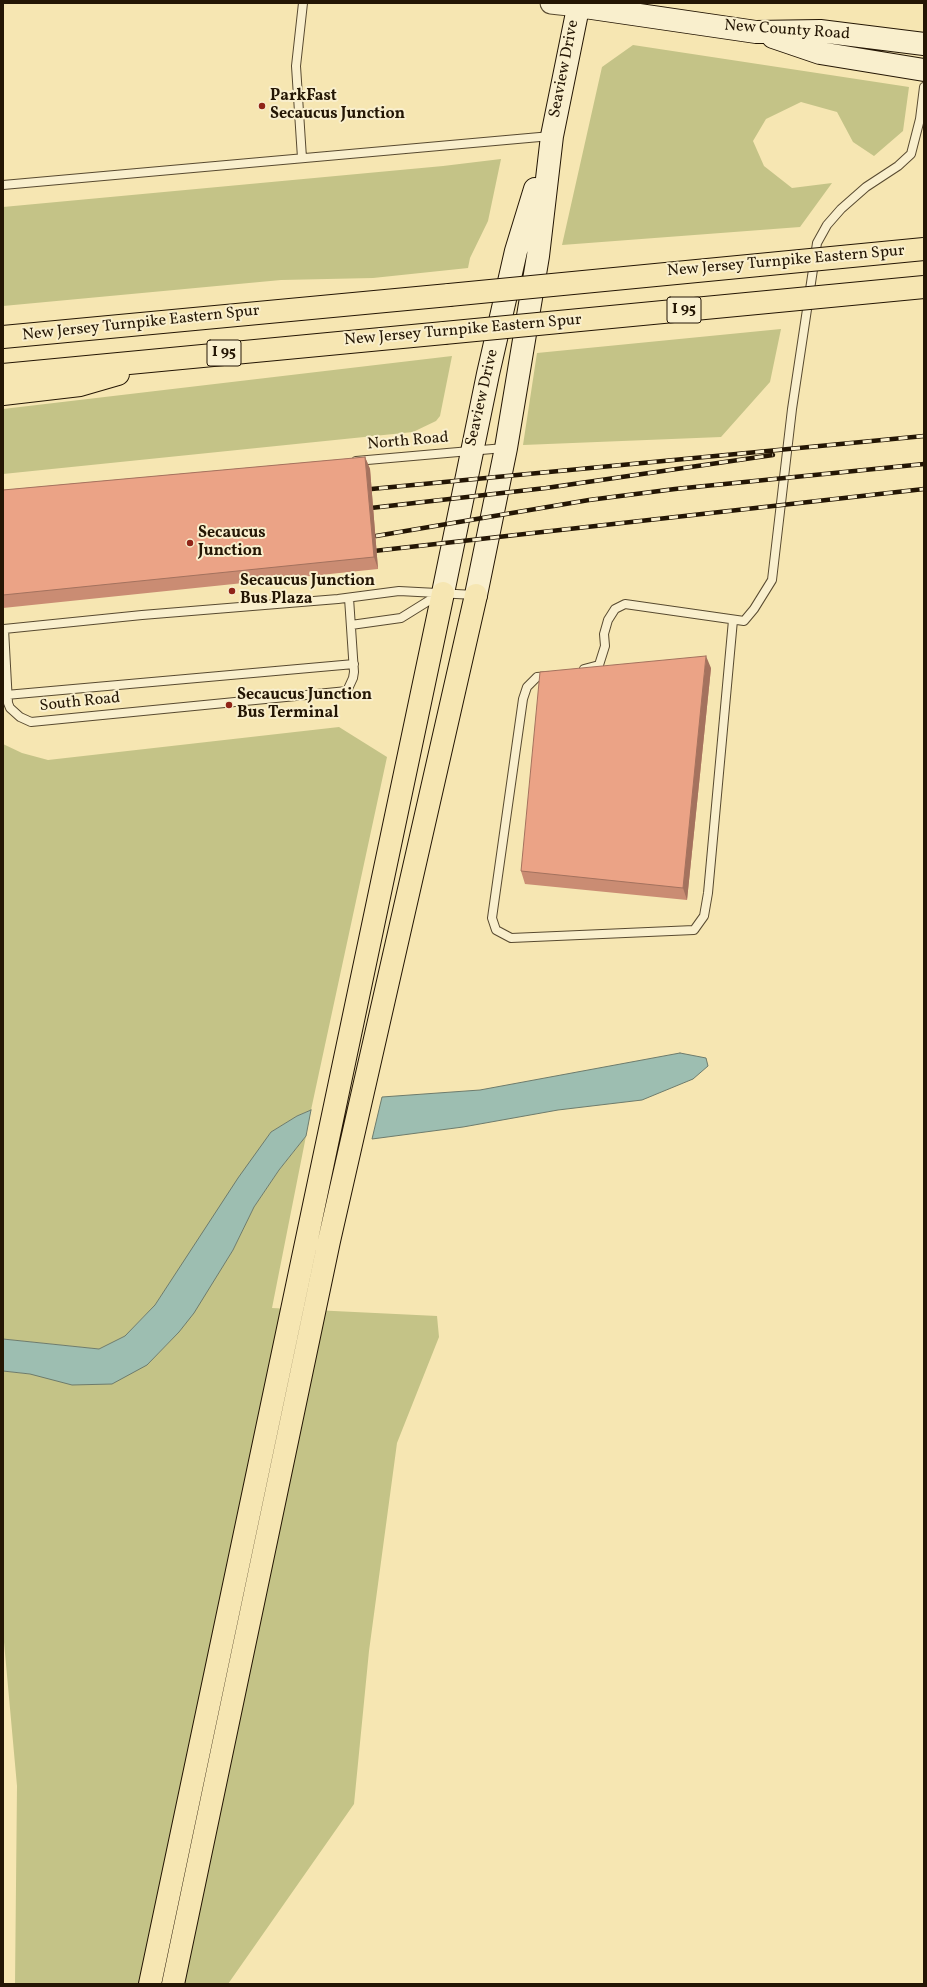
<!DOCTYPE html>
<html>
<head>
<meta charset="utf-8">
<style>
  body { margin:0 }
  #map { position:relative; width:927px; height:1987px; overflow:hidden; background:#f6e6b2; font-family:Vollkorn,serif }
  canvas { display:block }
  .frame { position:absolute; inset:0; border:4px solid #241604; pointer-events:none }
</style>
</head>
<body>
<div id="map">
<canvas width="927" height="1987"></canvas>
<div class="frame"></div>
</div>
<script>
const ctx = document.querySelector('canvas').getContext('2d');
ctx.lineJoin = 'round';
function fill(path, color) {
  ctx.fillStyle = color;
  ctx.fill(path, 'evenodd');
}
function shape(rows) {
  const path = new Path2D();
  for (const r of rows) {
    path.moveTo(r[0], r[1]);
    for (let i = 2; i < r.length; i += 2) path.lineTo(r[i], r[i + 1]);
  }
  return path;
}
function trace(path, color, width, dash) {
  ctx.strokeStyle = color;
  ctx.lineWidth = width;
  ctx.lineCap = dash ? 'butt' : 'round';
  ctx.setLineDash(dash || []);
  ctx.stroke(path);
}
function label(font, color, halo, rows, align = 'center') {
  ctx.font = font + ' Vollkorn,serif';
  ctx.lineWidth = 4;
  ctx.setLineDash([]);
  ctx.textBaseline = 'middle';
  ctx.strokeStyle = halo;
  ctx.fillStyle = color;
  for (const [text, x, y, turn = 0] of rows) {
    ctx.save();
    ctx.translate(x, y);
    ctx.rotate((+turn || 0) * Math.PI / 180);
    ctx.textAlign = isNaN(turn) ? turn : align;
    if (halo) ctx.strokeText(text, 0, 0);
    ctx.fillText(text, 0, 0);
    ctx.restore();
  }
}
fill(shape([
  [633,45,909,87,903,131,874,156,853,142,837,112,801,102,766,119,753,141,764,166,792,188,832,183,800,227,562,245,602,67],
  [501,159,488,221,470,258,468,268,373,278,281,280,3,306,3,207,443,166],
  [781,329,770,382,721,437,523,445,537,353],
  [452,356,440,416,436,421,413,432,3,474,3,409],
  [339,727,387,757,311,1110,297,1116,271,1132,155,1305,125,1336,99,1349,3,1339,3,744,22,753,48,760],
  [306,1136,272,1308,437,1316,439,1337,397,1443,369,1651,354,1804,228,1984,15,1984,17,1786,3,1631,3,1371,30,1374,147,1365,179,1332,193,1313,233,1250,254,1207,279,1170]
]), '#c4c387');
const water = shape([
  [680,1053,706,1058,708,1066,693,1079,642,1100,558,1110,463,1127,372,1139,382,1097,480,1090,680,1053],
  [311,1110,306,1136,279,1170,254,1207,233,1250,194,1313,179,1332,147,1365,112,1384,72,1385,30,1374,3,1371,3,1339,99,1349,125,1336,155,1305,238,1178,271,1132,297,1116,311,1110]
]);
fill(water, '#9dbeb1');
trace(water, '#6d7b6c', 1);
const service = shape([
  [302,158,296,66,303,3],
  [3,185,551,136],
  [356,461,504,448],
  [349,598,354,672,353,678,347,691,31,722,20,717,10,708,8,703,4,629,142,615,338,599,399,591,475,595],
  [351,625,401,618,438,595],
  [584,669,599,665,605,646,604,634,608,620,615,609,625,604,744,621,754,609,772,580,792,409,817,243,827,225,841,209,866,187,898,166,911,154,920,119,924,87],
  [549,676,537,677,527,687,523,699,492,918,496,930,511,938,694,930,704,916,708,893,733,620],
  [6,695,354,664]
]);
const tertiary = shape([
  [551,3,578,6]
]);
const secondary = shape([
  [578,6,756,32,820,31,924,44],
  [773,37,820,53,924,70],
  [443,593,488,374,516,251,535,189],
  [476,595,506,448,538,256,552,136,579,3]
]);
const motorway = shape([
  [3,337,449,295],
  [3,375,444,333],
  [3,394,80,385,118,374],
  [150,1984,443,593],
  [173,1984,329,1241,476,595]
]);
trace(service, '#584a30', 10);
trace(tertiary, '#584a30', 23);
trace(secondary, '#241604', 24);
trace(motorway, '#241604', 24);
trace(service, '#f9efcd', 8);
trace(tertiary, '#f9efcd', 21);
trace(secondary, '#f9efcd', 22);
trace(motorway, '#f6e6b2', 22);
const rail = shape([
  [361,490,924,436],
  [362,509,546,488,773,455],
  [376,536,589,500,675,489,924,464],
  [365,552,924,489]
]);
trace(rail, '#241604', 4.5);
trace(rail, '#f9efcd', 3, [9]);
const motorwayBridge = shape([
  [449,295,924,249],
  [444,333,924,287]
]);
trace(motorwayBridge, '#241604', 24, []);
trace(motorwayBridge, '#f6e6b2', 22);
fill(shape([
  [365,457,370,469,378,569,3,608,3,490],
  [711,668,687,900,525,884,521,871]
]), '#ca8c73');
fill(shape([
  [365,457,370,469,378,569,374,557],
  [706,656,711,668,687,900,683,888]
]), '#a4725e');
const building = shape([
  [365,457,374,557,3,595,3,490,365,457],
  [706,656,683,888,521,871,540,672,706,656]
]);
fill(building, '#eba386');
trace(building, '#a4725e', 1);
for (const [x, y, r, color] of [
  [262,106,4,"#8f2418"],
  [190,543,4,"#8f2418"],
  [232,591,4,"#8f2418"],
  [229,705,4,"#8f2418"]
]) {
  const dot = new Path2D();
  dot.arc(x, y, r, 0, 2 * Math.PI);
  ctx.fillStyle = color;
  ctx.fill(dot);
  trace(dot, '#f9efcd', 1.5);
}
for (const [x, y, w] of [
  [684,310,34],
  [224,353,34]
]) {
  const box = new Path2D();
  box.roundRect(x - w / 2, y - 13, w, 26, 3);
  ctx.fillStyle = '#f9efcd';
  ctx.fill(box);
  trace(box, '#241604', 1);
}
label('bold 15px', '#241604', null, [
  ["I 95",684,310],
  ["I 95",224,353]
]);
label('16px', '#241604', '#f9efcd', [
  ["New County Road",787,31,4],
  ["Seaview Drive",565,69,-79],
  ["New Jersey Turnpike Eastern Spur",786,262,-5],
  ["New Jersey Turnpike Eastern Spur",141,324,-6],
  ["New Jersey Turnpike Eastern Spur",463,331,-5],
  ["Seaview Drive",483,398,-77],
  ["North Road",408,442,-5],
  ["South Road",80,703,-6]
]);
label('bold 16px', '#241604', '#f9efcd', [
  ["ParkFast",270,97],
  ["Secaucus Junction",270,115],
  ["Secaucus",198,534],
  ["Junction",198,552],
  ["Secaucus Junction",240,582],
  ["Bus Plaza",240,600],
  ["Secaucus Junction",237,696],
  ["Bus Terminal",237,714]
], 'left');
</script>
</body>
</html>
